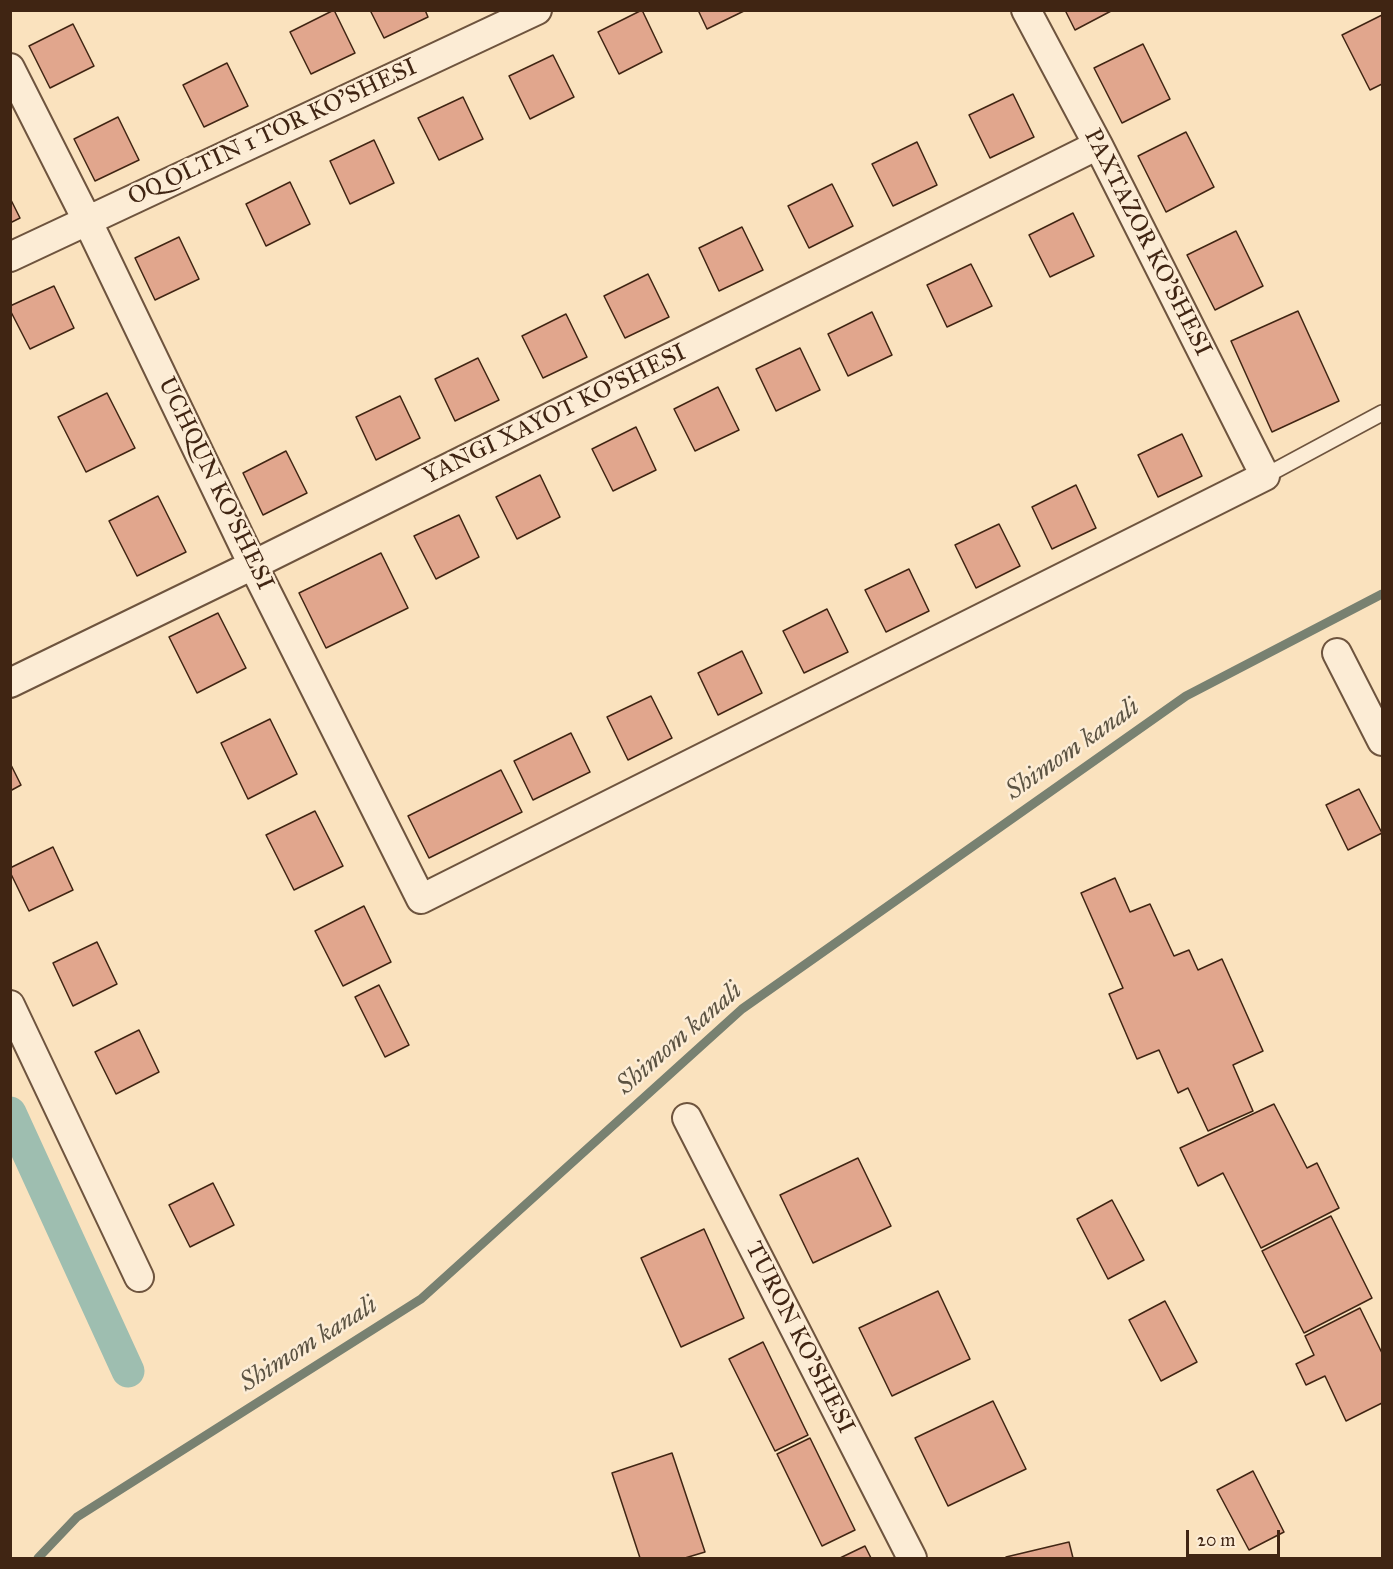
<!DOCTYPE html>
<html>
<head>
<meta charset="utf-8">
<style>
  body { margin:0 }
  #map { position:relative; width:1393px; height:1569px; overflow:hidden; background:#fae2be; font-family:"IM FELL Great Primer",serif }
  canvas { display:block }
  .frame { position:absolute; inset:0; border:12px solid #402513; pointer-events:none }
  .scale { position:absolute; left:1186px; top:1530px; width:94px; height:27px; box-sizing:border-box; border:3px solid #402513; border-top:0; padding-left:8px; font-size:18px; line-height:21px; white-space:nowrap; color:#402513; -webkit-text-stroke:4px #fcecd5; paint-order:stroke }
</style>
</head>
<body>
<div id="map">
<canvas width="1393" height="1569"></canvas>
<div class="frame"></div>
<div class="scale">20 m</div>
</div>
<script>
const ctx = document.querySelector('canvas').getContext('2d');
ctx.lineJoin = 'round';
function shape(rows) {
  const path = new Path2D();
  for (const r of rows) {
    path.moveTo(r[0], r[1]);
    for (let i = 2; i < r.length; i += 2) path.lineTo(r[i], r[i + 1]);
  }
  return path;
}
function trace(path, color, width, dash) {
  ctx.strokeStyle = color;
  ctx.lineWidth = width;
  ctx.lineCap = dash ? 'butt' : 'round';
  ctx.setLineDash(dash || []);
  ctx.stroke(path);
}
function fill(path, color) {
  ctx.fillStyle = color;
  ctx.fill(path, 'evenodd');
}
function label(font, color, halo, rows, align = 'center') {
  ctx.font = font + ' "IM FELL Great Primer",serif';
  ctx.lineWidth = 5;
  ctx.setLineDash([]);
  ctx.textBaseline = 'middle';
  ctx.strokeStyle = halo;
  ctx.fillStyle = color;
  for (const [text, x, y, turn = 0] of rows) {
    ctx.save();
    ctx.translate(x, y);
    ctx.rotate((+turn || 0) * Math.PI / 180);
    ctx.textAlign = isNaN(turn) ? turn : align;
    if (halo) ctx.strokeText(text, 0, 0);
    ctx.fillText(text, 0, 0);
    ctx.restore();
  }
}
trace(shape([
  [38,1558,77,1517,421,1299,742,1009,1186,696,1382,594]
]), '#788171', 9);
trace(shape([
  [10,1113,128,1371]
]), '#9ebeb0', 33);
const building = shape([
  [334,10,355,53,311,74,290,32,334,10],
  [370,10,425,10,428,17,384,38,370,10],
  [642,10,662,52,619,74,598,32,642,10],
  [698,10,746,10,707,29,698,10],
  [1065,10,1113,10,1075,30,1065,10],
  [1382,15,1382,84,1370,90,1342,35,1382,15],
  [73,24,94,66,50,88,29,46,73,24],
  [1143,44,1170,99,1122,123,1094,68,1143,44],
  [553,55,574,97,530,119,509,76,553,55],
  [227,63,248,106,204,127,183,85,227,63],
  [1013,94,1034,137,990,158,969,115,1013,94],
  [463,97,483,139,439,160,418,118,463,97],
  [118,117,139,160,95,181,74,139,118,117],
  [1186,132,1214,187,1166,212,1138,156,1186,132],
  [374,140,394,183,350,204,330,161,374,140],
  [917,142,937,185,893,206,872,164,917,142],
  [290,182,310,224,266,246,246,204,290,182],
  [832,184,853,226,809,248,788,206,832,184],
  [10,198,20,218,10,223,10,198],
  [1073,213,1094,256,1050,277,1029,235,1073,213],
  [742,227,763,270,719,291,699,248,742,227],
  [1236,231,1263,286,1215,310,1187,255,1236,231],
  [179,237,199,279,155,300,135,258,179,237],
  [971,264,992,306,947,327,927,285,971,264],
  [648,274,669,317,625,338,604,296,648,274],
  [54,286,74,328,30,349,10,310,10,306,54,286],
  [1298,311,1339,401,1272,432,1231,341,1298,311],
  [872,312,892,355,848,376,828,334,872,312],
  [566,314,587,357,543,378,522,336,566,314],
  [800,348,820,390,776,411,756,369,800,348],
  [478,358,499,400,455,421,435,379,478,358],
  [718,387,739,430,695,451,674,409,718,387],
  [107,393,135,448,86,472,58,417,107,393],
  [400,396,420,438,376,460,356,417,400,396],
  [636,427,656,470,613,491,592,449,636,427],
  [1182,434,1202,476,1158,497,1138,455,1182,434],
  [286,451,307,493,263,515,243,473,286,451],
  [540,475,560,517,517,539,496,497,540,475],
  [1076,485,1096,528,1052,549,1032,507,1076,485],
  [158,496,186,552,137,576,109,521,158,496],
  [459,515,479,557,436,579,414,536,459,515],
  [999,524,1020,566,976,588,955,545,999,524],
  [381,553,408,608,326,648,299,593,381,553],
  [909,569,929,611,886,632,865,590,909,569],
  [827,609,848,652,804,673,783,631,827,609],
  [218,613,246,668,197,693,169,637,218,613],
  [742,651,762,693,718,715,698,673,742,651],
  [651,696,672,738,628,760,607,717,651,696],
  [270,719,297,774,248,799,221,743,270,719],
  [571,733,590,772,533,800,514,761,571,733],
  [10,763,21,785,10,791,10,763],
  [501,770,522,812,429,858,408,816,501,770],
  [1359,789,1382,833,1348,850,1326,805,1359,789],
  [315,811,343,866,294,890,266,835,315,811],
  [53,847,73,890,29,911,10,872,10,868,53,847],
  [1115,878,1130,912,1150,904,1174,956,1189,950,1198,970,1222,959,1263,1051,1233,1065,1253,1111,1208,1131,1188,1088,1178,1093,1159,1050,1137,1059,1109,994,1123,988,1081,893,1115,878],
  [364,906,391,962,343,986,315,931,364,906],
  [97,942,117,984,73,1006,53,963,97,942],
  [379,985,409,1045,385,1057,355,997,379,985],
  [139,1030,159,1072,116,1094,95,1052,139,1030],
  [1274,1104,1307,1168,1317,1163,1339,1208,1261,1248,1223,1173,1198,1186,1180,1148,1274,1104],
  [858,1158,891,1226,813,1263,780,1195,858,1158],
  [213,1183,234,1225,190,1247,169,1205,213,1183],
  [1112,1200,1144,1260,1108,1279,1077,1219,1112,1200],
  [1331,1216,1372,1298,1304,1333,1262,1251,1331,1216],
  [704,1229,744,1318,681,1347,641,1258,704,1229],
  [938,1291,970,1359,892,1396,859,1328,938,1291],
  [1165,1301,1197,1362,1161,1381,1129,1320,1165,1301],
  [1360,1308,1382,1353,1382,1403,1346,1421,1325,1376,1306,1385,1296,1364,1314,1355,1305,1336,1360,1308],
  [763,1342,808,1435,775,1451,729,1359,763,1342],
  [993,1401,1026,1469,948,1506,915,1438,993,1401],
  [810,1438,855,1530,822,1546,777,1454,810,1438],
  [672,1453,705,1552,685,1558,640,1558,612,1473,672,1453],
  [1253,1471,1284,1532,1249,1550,1217,1490,1253,1471],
  [1069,1542,1073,1558,1006,1558,1006,1557,1069,1542],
  [865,1546,871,1558,840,1558,865,1546]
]);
fill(building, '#e1a68d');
trace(building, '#402513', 1.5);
const lane = shape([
  [1265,476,1382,413]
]);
const street = shape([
  [10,68,87,220,253,565,421,899,1265,476,1098,145,1026,10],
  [10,257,537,10],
  [1337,653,1382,741],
  [10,683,253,565,1098,145],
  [10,1005,139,1277],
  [687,1118,912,1558]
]);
trace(lane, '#6e543e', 18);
trace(street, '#6e543e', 32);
trace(lane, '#fcecd5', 15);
trace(street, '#fcecd5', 28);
label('24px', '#402513', '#fcecd5', [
  ["OQ OLTIN 1 TOR KO'SHESI",273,133,-25],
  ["PAXTAZOR KO'SHESI",1147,243,63],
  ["YANGI XAYOT KO'SHESI",555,415,-26],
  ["UCHQUN KO'SHESI",215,484,64],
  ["TURON KO'SHESI",799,1338,63]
]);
label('italic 26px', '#5c5342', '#fcecd5', [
  ["Shimom kanali",1073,750,-35],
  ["Shimom kanali",680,1039,-41],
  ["Shimom kanali",309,1345,-32]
]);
</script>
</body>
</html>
